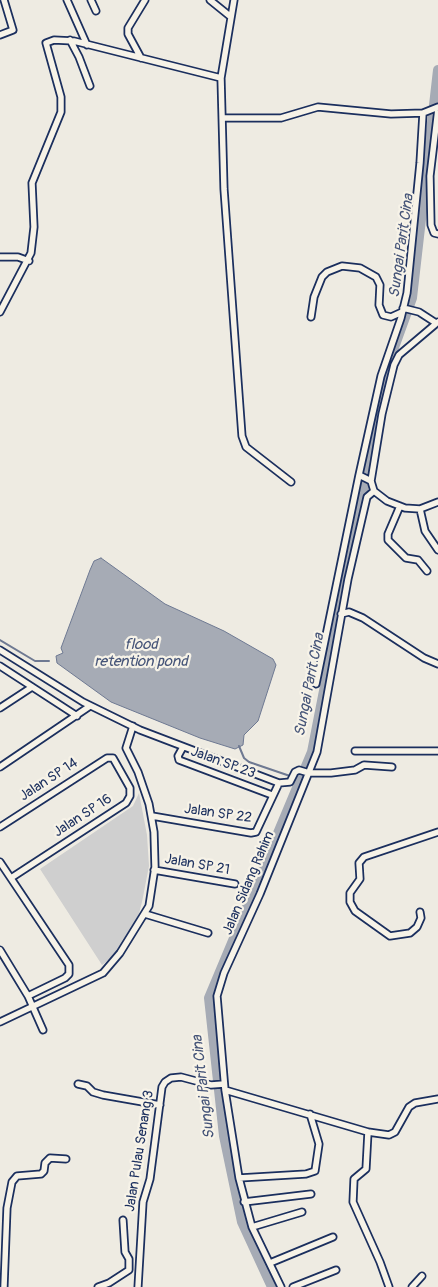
<!DOCTYPE html>
<html>
<head>
<meta charset="utf-8">
<style>
  body { margin:0 }
  canvas { display:block; background:#eeebe2 }
</style>
</head>
<body>
<canvas width="438" height="1287"></canvas>
<script>
const ctx = document.querySelector('canvas').getContext('2d');
ctx.lineJoin = 'round';
function fill(path, color) {
  ctx.fillStyle = color;
  ctx.fill(path, 'evenodd');
}
function shape(rows) {
  const path = new Path2D();
  for (const r of rows) {
    path.moveTo(r[0], r[1]);
    for (let i = 2; i < r.length; i += 2) path.lineTo(r[i], r[i + 1]);
  }
  return path;
}
function trace(path, color, width, dash) {
  ctx.strokeStyle = color;
  ctx.lineWidth = width;
  ctx.lineCap = dash ? 'butt' : 'round';
  ctx.setLineDash(dash || []);
  ctx.stroke(path);
}
function label(font, color, halo, rows, align = 'center') {
  ctx.font = font + ' Pangolin,sans-serif';
  ctx.lineWidth = 4.5;
  ctx.setLineDash([]);
  ctx.textBaseline = 'middle';
  ctx.strokeStyle = halo;
  ctx.fillStyle = color;
  for (const [text, x, y, turn = 0] of rows) {
    ctx.save();
    ctx.translate(x, y);
    ctx.rotate((+turn || 0) * Math.PI / 180);
    ctx.textAlign = isNaN(turn) ? turn : align;
    if (halo) ctx.strokeText(text, 0, 0);
    ctx.fillText(text, 0, 0);
    ctx.restore();
  }
}
fill(shape([
  [139,793,147,835,149,866,142,902,136,925,112,957,102,965,40,869,133,806]
]), '#cfcfcf');
const water = shape([
  [101,558,165,604,224,631,273,659,276,665,258,721,244,735,243,745,235,749,200,738,111,702,57,663,56,656,63,653,61,648,90,570,94,561,101,558]
]);
fill(water, '#a6abb5');
trace(water, '#6e7992', 1);
trace(shape([
  [0,640,35,661,49,661],
  [239,746,244,758,249,762,290,776]
]), '#6e7992', 2);
trace(shape([
  [272,1287,242,1222,224,1136,209,998,312,752,388,364,412,298,438,70]
]), '#a6abb5', 10);
const street = shape([
  [67,0,87,45],
  [91,0,96,11],
  [210,0,231,17],
  [234,0,221,78,224,189,242,436,246,447,291,482],
  [0,35,13,30,4,0],
  [70,40,79,57,90,86],
  [141,58,128,34,128,28,145,0],
  [438,109,430,176,431,225,434,233,438,234],
  [423,113,420,163,407,293,401,318,381,376,359,475,371,481,374,491,387,501,405,508,420,509,425,531,438,550],
  [223,118,281,118,318,107,391,114,423,113,438,107],
  [0,257,18,257,29,261],
  [403,308,419,312,436,323],
  [0,312,31,253,34,227,32,183,61,112,61,97,46,43,54,40,74,41,221,78],
  [311,317,314,297,322,277,327,272,342,266,360,268,376,277,380,285,379,305,383,315,391,317,402,312],
  [371,481,382,414,394,365,399,355,438,322],
  [400,506,388,534,388,540,406,558,418,560,427,571],
  [420,509,438,502],
  [341,614,349,612,363,618,424,658,438,664],
  [0,650,83,702,140,730,279,783,290,782,295,772,299,770,309,773,331,773,355,770,364,765,392,767],
  [0,666,77,716],
  [316,684,359,475],
  [0,708,32,687],
  [183,747,178,756,179,760,272,795],
  [355,751,438,751],
  [0,767,90,706],
  [152,816,251,833,256,832,279,783],
  [0,827,107,758,113,758,130,788,130,796,126,803,11,878],
  [0,862,69,965,69,974,65,978,28,996],
  [154,870,235,884],
  [420,912,421,918,417,927,410,933,390,936,355,911,350,902,350,893,360,879,359,863,364,857,438,832],
  [145,914,208,933],
  [0,950,28,996,43,1030],
  [0,1022,103,973,120,953,149,906,155,867,154,832,149,804,138,772,126,748,133,726],
  [78,1084,87,1086,93,1092,103,1095,160,1105],
  [225,1090,368,1132,389,1135,395,1132,409,1107,415,1103,438,1099],
  [368,1132,366,1169,354,1179,353,1202,380,1262,389,1287],
  [239,1178,306,1174,315,1171,319,1144,310,1114],
  [244,1202,311,1194],
  [252,1227,302,1212],
  [270,1263,333,1237],
  [4,1287,7,1208,12,1182,17,1176,41,1174,44,1171,45,1163,50,1158,66,1159],
  [98,1287,109,1283,129,1270,129,1259,125,1252,123,1220],
  [138,1287,143,1202,150,1179,162,1087,165,1082,171,1078,181,1077,211,1085,224,1084],
  [281,1287,252,1227,239,1178,225,1090,217,996,224,973,260,894,317,752,348,579,367,497,374,491],
  [293,1287,336,1270],
  [412,1287,422,1276]
]);
trace(street, '#1b2f5e', 9);
trace(street, '#f7f3e8', 5.5);
label('14px', '#1b2f5e', '#f7f3e8', [
  ["Jalan SP 23",223,763,20],
  ["Jalan SP 14",49,780,-33],
  ["Jalan SP 22",218,814,8],
  ["Jalan SP 16",83,816,-33],
  ["Jalan SP 21",197,865,10],
  ["Jalan Sidang Rahim",249,883,-67],
  ["Jalan Pulau Senang 3",140,1151,-81]
]);
label('italic 15px', '#455478', '#f7f3e8', [
  ["Sungai Parit Cina",402,246,-82],
  ["flood",141,645],
  ["retention pond",141,662],
  ["Sungai Parit Cina",310,685,-79],
  ["Sungai Parit Cina",204,1087,-97]
]);
</script>
</body>
</html>
